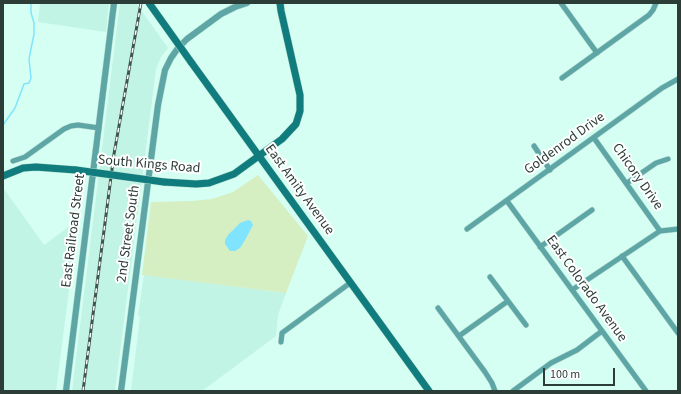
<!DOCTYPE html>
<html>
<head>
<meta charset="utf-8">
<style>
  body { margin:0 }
  #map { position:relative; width:681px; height:394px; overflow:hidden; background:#d4fff2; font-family:"Source Sans 3",sans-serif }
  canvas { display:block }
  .frame { position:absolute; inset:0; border:4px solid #2c3d38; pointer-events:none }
  .scale { position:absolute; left:543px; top:368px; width:72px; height:18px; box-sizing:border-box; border:2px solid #2c3d38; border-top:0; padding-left:5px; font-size:12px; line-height:14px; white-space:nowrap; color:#2c3d38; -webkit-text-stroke:3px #fff; paint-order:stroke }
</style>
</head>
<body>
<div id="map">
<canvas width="681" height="394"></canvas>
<div class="frame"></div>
<div class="scale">100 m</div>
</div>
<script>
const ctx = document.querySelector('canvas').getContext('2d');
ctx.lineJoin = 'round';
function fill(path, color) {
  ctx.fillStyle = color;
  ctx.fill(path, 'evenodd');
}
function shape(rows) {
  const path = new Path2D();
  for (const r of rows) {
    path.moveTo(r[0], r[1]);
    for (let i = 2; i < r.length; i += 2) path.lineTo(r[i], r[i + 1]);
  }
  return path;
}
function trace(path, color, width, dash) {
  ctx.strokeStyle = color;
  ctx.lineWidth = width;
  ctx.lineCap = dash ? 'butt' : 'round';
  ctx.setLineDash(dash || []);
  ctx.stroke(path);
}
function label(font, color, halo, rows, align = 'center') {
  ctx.font = font + ' "Source Sans 3",sans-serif';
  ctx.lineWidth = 4;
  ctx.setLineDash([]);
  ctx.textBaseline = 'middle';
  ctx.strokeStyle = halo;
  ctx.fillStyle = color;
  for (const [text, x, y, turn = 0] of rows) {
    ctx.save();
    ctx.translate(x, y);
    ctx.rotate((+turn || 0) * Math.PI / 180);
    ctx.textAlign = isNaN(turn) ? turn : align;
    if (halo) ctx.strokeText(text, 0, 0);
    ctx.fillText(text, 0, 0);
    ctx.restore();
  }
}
fill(shape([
  [40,3,109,3,106,32,38,22],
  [120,3,136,3,168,48,161,57,156,69,115,391,72,391],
  [4,189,44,245,78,220,56,391,3,391,3,190],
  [144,275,286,293,278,315,276,336,202,391,131,391,140,317,138,316]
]), '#c1f4e5');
fill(shape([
  [258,175,308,236,286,293,142,275,151,202,191,201,212,199,233,192]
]), '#d5efc3');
fill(shape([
  [248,220,251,221,253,225,245,240,240,248,235,251,230,251,225,244,225,240,228,235,240,223]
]), '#80e4fe');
trace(shape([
  [3,125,15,108,24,84,29,83,31,78,29,59,34,34,34,23,31,13,31,3]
]), '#80e4fe', 1.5);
const minor = shape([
  [561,3,597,53],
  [562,78,649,15,653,10,656,3],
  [594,138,660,231],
  [534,146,550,170],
  [13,161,25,157,64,129,71,126,78,125,99,128],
  [627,183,656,163,668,159],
  [507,201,646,391],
  [467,229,662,88,678,79],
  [540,247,592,210],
  [622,256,678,333],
  [490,277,526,325],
  [572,290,660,231,678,229],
  [438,308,485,372,492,383,495,391],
  [459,336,508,301],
  [281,342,282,333,350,283],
  [513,391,551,363,577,350,602,331]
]);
const tertiary = shape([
  [66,391,114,3],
  [121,391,158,105,165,70,171,58,178,48,187,39,221,14,235,7,247,3]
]);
const secondary = shape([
  [191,62,429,391],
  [3,176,23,168,36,167,76,170],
  [164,182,196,184,209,183,234,174,282,139,296,124,300,111,300,95,281,11,280,3]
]);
trace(minor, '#b6dcd1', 6);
trace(tertiary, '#b6dcd1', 7);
trace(secondary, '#b6dcd1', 8);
trace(minor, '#5ea6a6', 5);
trace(tertiary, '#5ea6a6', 6);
trace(secondary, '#107c7d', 7);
const rail = shape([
  [83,391,114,154,141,3]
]);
trace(rail, '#41554f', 3);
trace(rail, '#fff', 1.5, [4.5]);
const secondaryBridge = shape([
  [149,3,191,62],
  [76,170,164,182]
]);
trace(secondaryBridge, '#b6dcd1', 8, []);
trace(secondaryBridge, '#107c7d', 7);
label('14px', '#2c3d38', '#fff', [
  ["Goldenrod Drive",565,144,-36],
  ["South Kings Road",149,165,5],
  ["Chicory Drive",637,177,55],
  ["East Amity Avenue",299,190,54],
  ["East Railroad Street",74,231,-83],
  ["2nd Street South",129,234,-82],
  ["East Colorado Avenue",586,289,54]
]);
</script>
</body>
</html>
